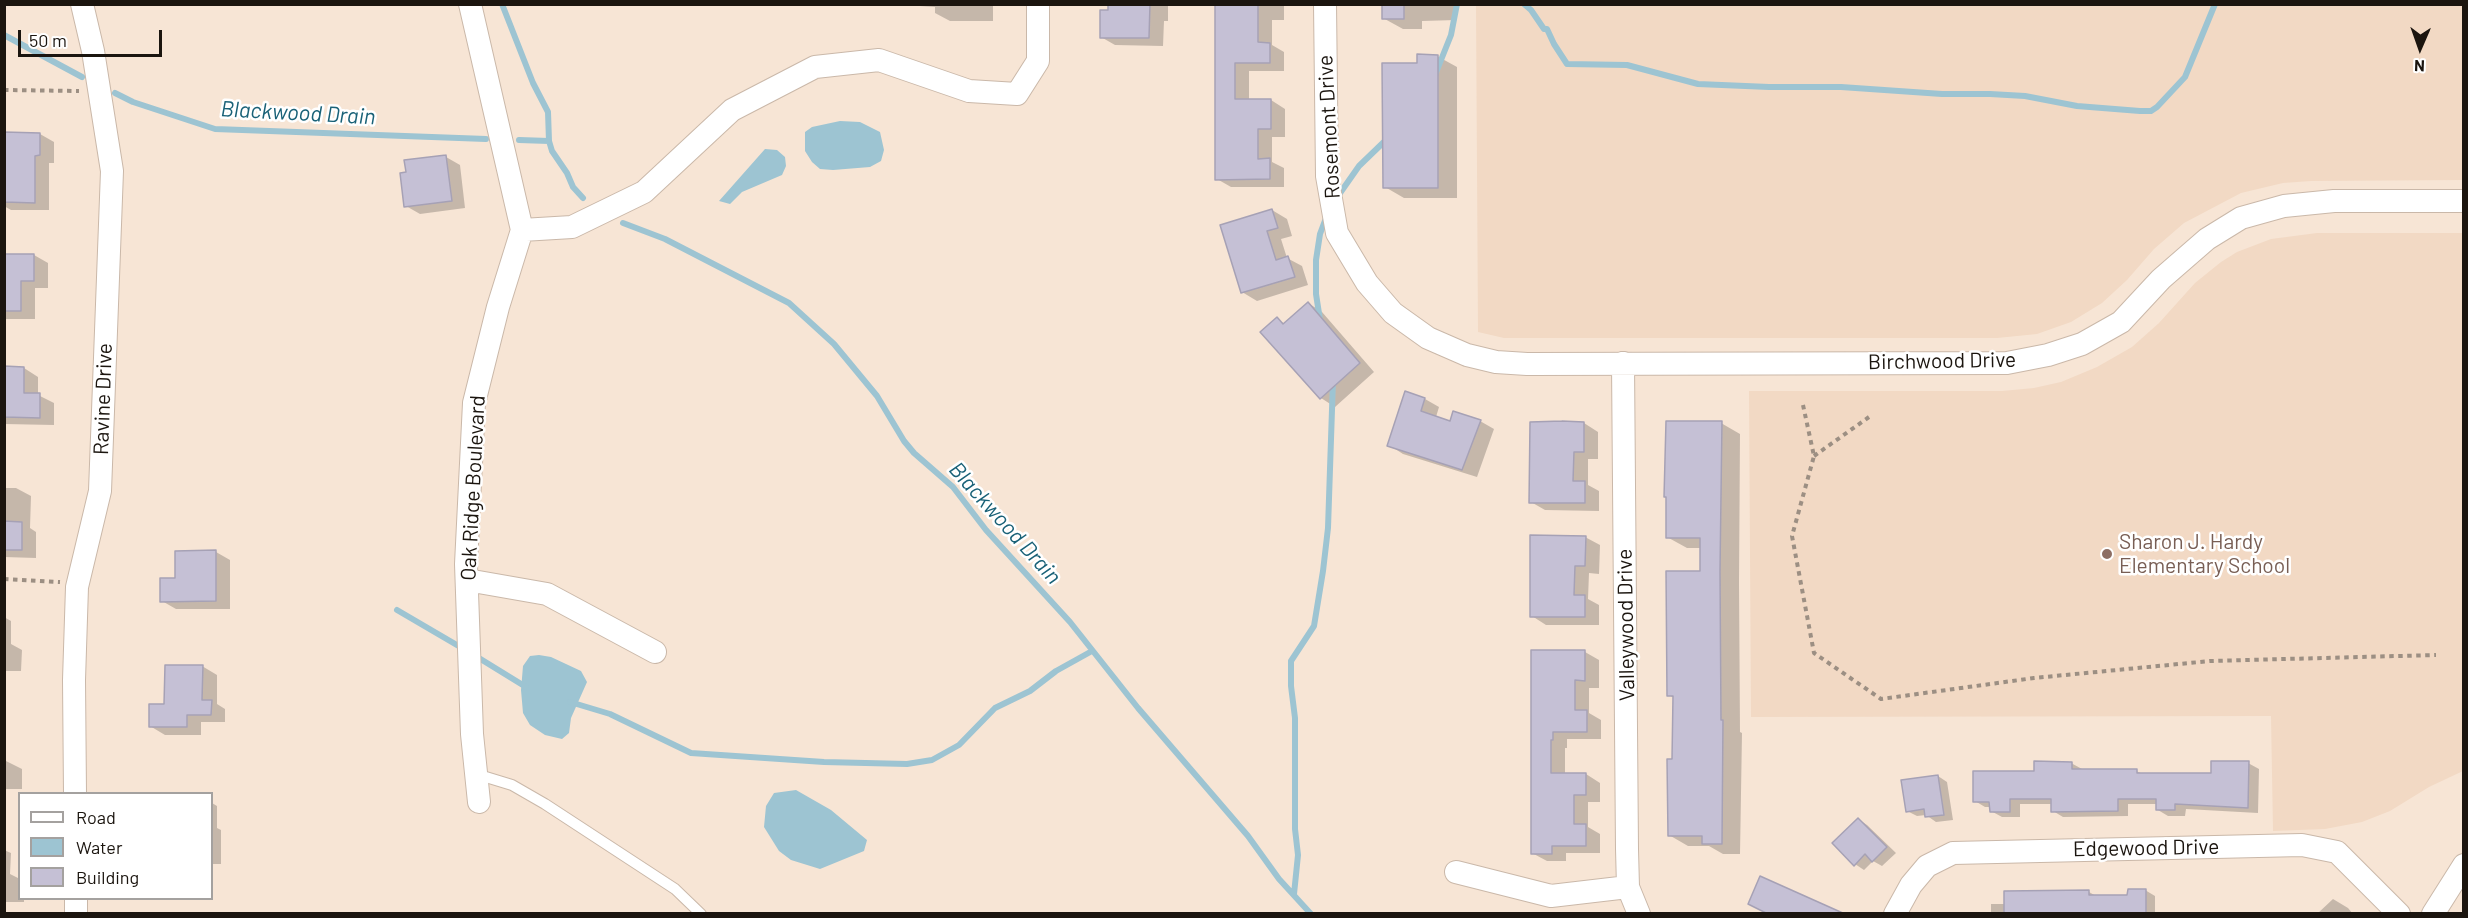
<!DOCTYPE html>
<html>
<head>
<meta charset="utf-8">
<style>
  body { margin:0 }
  #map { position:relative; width:2468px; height:918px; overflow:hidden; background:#f7e5d5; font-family:Barlow,sans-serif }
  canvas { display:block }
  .frame { position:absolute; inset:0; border:6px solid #1b150f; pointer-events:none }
  .legend { position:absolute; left:18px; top:792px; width:195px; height:108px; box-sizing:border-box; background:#fff; border:2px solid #a4a19f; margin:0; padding:8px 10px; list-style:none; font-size:18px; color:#1b150f }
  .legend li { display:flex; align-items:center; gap:12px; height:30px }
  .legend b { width:30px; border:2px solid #a4a19f }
  .north { position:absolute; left:2390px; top:18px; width:60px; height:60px; -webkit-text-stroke:4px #fff; paint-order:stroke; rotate:182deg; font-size:16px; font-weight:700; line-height:24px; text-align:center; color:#1b150f }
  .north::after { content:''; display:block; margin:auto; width:21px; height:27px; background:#1b150f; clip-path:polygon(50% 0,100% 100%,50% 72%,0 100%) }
  .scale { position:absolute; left:18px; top:30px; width:144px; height:27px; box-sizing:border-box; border:3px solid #1b150f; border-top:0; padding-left:8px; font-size:18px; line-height:21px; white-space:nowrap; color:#1b150f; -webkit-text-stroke:4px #fff; paint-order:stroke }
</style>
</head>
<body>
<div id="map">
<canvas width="2468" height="918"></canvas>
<div class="frame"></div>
<ul class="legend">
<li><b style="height:8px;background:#fff"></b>Road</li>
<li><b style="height:16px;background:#9dc4d2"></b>Water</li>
<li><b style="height:16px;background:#c5c0d5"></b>Building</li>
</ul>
<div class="north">N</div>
<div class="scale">50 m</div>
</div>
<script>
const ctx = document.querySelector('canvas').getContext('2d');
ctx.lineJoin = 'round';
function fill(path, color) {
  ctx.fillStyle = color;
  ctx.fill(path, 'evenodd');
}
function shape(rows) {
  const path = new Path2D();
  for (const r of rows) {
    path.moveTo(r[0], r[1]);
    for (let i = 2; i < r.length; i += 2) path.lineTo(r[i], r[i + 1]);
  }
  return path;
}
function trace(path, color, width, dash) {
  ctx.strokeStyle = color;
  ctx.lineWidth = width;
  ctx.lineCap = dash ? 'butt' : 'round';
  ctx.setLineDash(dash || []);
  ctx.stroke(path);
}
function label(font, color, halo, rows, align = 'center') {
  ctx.font = font + ' Barlow,sans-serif';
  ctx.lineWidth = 5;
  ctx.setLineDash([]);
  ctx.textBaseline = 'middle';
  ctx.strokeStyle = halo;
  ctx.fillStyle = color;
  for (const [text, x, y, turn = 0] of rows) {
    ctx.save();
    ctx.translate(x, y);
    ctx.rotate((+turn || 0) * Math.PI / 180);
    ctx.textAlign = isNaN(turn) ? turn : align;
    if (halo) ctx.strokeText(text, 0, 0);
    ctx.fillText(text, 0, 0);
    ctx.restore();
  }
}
fill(shape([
  [1476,5,2463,5,2463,180,2311,181,2283,183,2241,193,2184,223,2154,249,2127,280,2102,303,2071,322,2037,334,1997,338,1504,338,1478,332],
  [2317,233,2463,233,2463,771,2429,787,2390,811,2362,822,2325,829,2273,831,2271,716,1751,717,1749,391,2002,391,2034,388,2061,382,2097,367,2132,347,2159,323,2195,283,2221,262,2237,252,2271,239]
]), '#f2d9c4');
fill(shape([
  [840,121,860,122,880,132,884,150,881,161,870,167,833,170,820,169,812,162,805,151,805,132,812,127],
  [765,149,777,150,785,157,786,166,782,175,742,192,730,204,719,201],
  [539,655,551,657,581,671,587,682,571,718,569,733,562,739,545,735,530,725,523,713,521,690,523,666,530,656],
  [796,790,831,810,867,840,864,851,820,869,791,860,779,851,764,827,766,806,774,793]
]), '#9dc4d2');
fill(shape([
  [888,4,993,4,993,21,950,21,935,13,935,7],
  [1109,4,1168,4,1168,21,1164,21,1163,46,1115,45,1101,37,1109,12],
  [1217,4,1284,4,1284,20,1272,20,1272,45,1284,52,1284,71,1249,71,1249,100,1271,100,1285,109,1285,137,1272,137,1272,162,1284,168,1284,187,1231,187,1217,179],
  [1383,4,1456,4,1456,20,1422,21,1422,29,1403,29,1383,18],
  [1437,56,1457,67,1457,198,1404,198,1385,187,1418,65],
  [4,133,40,134,54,142,54,163,49,163,49,210,11,210,4,206],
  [446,157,460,165,465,208,420,214,406,206],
  [1272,210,1287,219,1292,236,1281,239,1287,258,1302,266,1308,285,1257,301,1242,292],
  [4,255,34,255,48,263,48,288,35,288,35,319,4,319],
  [1308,303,1322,312,1374,372,1335,407,1321,398,1277,319,1285,324],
  [4,368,24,368,38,377,38,395,54,403,54,425,4,424],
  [1406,393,1425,399,1439,407,1436,417,1451,423,1480,421,1494,429,1477,477,1403,454,1389,445],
  [1584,423,1598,432,1598,459,1588,459,1588,485,1599,491,1599,511,1545,510,1531,502],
  [1721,423,1740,434,1739,583,1740,732,1742,733,1740,854,1723,854,1709,846,1688,846,1669,835,1674,760,1674,698,1669,695,1701,572,1702,548,1687,548,1667,537],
  [4,488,16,488,31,496,30,528,36,532,36,558,4,557],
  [1585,537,1600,545,1599,574,1589,573,1588,599,1599,605,1599,625,1546,625,1532,616],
  [216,552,230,560,230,609,176,609,162,601,176,580],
  [4,617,11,621,11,644,22,650,21,671,4,671],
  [1532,651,1585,652,1599,660,1599,688,1589,688,1589,713,1601,720,1601,739,1567,739,1567,748,1565,748,1565,774,1586,774,1600,783,1600,802,1588,802,1588,827,1600,834,1600,853,1566,853,1566,861,1547,861,1532,853],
  [202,666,217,675,217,704,225,709,225,722,201,722,201,735,165,735,150,726,166,706],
  [4,742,6,743,6,761,22,769,22,789,4,789],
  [2071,763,2082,769,2136,771,2143,774,2213,775,2248,763,2259,769,2258,813,2186,809,2185,816,2168,816,2158,810,2158,804,2128,804,2128,816,2063,817,2053,811,2053,804,2020,804,2020,817,2002,817,1991,811,1991,807,1985,807,1975,801,2036,773],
  [1938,776,1947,782,1953,820,1936,822,1926,815,1917,816,1907,811],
  [212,803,217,806,217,828,221,830,221,864,212,864],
  [1858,819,1867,825,1896,853,1882,866,1873,861,1864,870,1855,864],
  [4,850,11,853,10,874,20,879,20,898,24,898,24,902,4,902],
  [2145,890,2155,896,2155,914,1991,914,1991,904,2006,904,2089,892,2096,896,2129,896],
  [2333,899,2348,908,2353,914,2317,914],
  [170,913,206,913,207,914,170,914]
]), '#0003');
trace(shape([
  [502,4,533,83,548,112,549,141,552,151,567,173,573,187,583,198],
  [1524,4,1531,10,1544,29,1547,29,1554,44,1567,64,1627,65,1698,84,1769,87,1841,87,1942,94,1990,94,2025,96,2077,106,2140,111,2151,111,2157,107,2185,77,2215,4],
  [4,35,82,77],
  [1435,75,1451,35,1457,4],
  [115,93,133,102,215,129,486,139],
  [519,140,549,141],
  [1338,196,1359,166,1388,138],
  [623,223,665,239,789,303,834,344,877,396,904,441,914,453,953,487,986,530,1070,622,1138,708,1248,836,1279,879,1311,914],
  [1320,320,1316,294,1316,260,1320,234,1326,218],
  [397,610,462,648],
  [474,655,526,687],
  [570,702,610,714,691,753,824,762,907,764,932,760,959,745,995,708,1030,691,1056,671,1092,651],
  [1294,894,1298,855,1295,829,1295,718,1291,686,1291,661,1314,626,1323,571,1328,528,1333,380]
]), '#9dc4d2', 6);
const building = shape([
  [1108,4,1150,4,1149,38,1100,38,1100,10,1108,10,1108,4],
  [1215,4,1258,4,1258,42,1270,43,1270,63,1235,63,1235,99,1271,99,1271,129,1258,129,1258,159,1270,158,1270,179,1215,180,1215,4],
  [1382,4,1404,4,1404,19,1382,19,1382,4],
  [1417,54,1438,55,1438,188,1383,188,1382,63,1417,63,1417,54],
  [4,132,40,133,40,155,35,156,35,203,4,202,4,132],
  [446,155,452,201,404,207,400,173,406,172,404,160,446,155],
  [1272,209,1278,228,1267,231,1276,260,1288,256,1295,277,1241,293,1220,225,1272,209],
  [4,254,34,254,34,281,21,281,21,311,4,311,4,254],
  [1308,302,1360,363,1320,399,1260,332,1277,317,1283,324,1308,302],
  [4,366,24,367,24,393,40,393,40,418,4,417,4,366],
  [1405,391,1425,398,1421,411,1450,421,1453,411,1481,420,1462,470,1387,446,1405,391],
  [1562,421,1584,422,1584,452,1574,452,1573,481,1585,481,1585,503,1529,503,1530,422,1562,421],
  [1666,421,1722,421,1720,571,1721,720,1723,720,1722,844,1702,844,1702,836,1668,836,1667,759,1672,759,1673,696,1667,696,1666,571,1700,571,1700,538,1666,538,1666,497,1664,497,1666,421],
  [4,521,22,522,22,550,4,550,4,521],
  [1530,535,1586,536,1585,566,1575,566,1574,595,1585,595,1585,617,1530,617,1530,535],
  [216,550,216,601,160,602,160,578,175,578,175,551,216,550],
  [1531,650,1585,650,1585,681,1575,680,1575,710,1587,710,1587,732,1553,732,1553,740,1551,740,1551,773,1586,773,1586,795,1574,795,1574,824,1586,824,1586,846,1552,846,1552,854,1531,854,1531,650],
  [165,665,203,665,202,700,212,700,211,715,187,715,187,727,149,727,149,704,164,704,165,665],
  [2034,761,2072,762,2072,769,2137,769,2137,773,2211,773,2211,761,2249,761,2248,808,2175,804,2175,810,2156,810,2156,799,2118,799,2118,811,2051,812,2051,799,2010,799,2010,812,1990,812,1989,802,1973,802,1973,771,2034,771,2034,761],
  [1938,775,1944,815,1925,817,1924,809,1906,812,1901,780,1938,775],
  [1858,818,1887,847,1872,862,1865,854,1854,866,1832,843,1858,818],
  [1760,876,1845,914,1768,914,1748,904,1760,876],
  [2128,889,2146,889,2146,914,2004,914,2004,891,2089,890,2089,895,2127,895,2128,889]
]);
fill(building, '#c5c0d5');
trace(building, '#a6a1b5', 1.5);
const service = shape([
  [476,774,512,785,545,804,675,889,701,914]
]);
const minor = shape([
  [470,4,522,230,498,307,474,403,466,564,472,734,479,802],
  [1325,4,1327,176,1337,233,1367,283,1393,313,1428,338,1467,355,1496,362,1527,364,2007,363,2048,355,2082,344,2121,322,2161,279,2207,239,2241,218,2284,206,2334,201,2464,201],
  [522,230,572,227,644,192,732,110,815,67,879,60,969,91,1017,94,1038,61,1038,4],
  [1623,363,1627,849,1628,887,1639,914],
  [467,580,547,594,655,652],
  [75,794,74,680,77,587,100,491,112,171,93,51,82,4],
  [1456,872,1551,896,1628,887],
  [76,898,76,914],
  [1895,914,1911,885,1927,866,1953,853,2302,845,2337,852,2399,914],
  [2433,914,2464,865]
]);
trace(service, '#cab8a9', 12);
trace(minor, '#cab8a9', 24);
trace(shape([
  [4,90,79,91],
  [1803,405,1814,456,1792,536,1814,653,1881,699,2034,678,2210,661,2436,655],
  [1814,456,1869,417],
  [4,579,60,582]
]), '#9c8f83', 4, [4.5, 4.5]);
trace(service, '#fff', 10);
trace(minor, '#fff', 22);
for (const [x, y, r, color] of [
  [2107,554,6,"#8d6e63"]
]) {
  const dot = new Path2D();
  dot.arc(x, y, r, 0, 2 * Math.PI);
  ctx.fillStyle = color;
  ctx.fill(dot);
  trace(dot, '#fff', 2);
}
label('21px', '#1b150f', '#fff', [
  ["Rosemont Drive",1329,127,-93],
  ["Birchwood Drive",1942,361,-1],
  ["Ravine Drive",103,399,-88],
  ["Oak Ridge Boulevard",473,488,-87],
  ["Valleywood Drive",1626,625,-91],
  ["Edgewood Drive",2146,848,-1]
]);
label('21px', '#785e54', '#fff', [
  ["Sharon J. Hardy",2119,542],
  ["Elementary School",2119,566]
], 'left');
label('italic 22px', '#196177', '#fff', [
  ["Blackwood Drain",298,113,3],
  ["Blackwood Drain",1005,523,48]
]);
</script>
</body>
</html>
